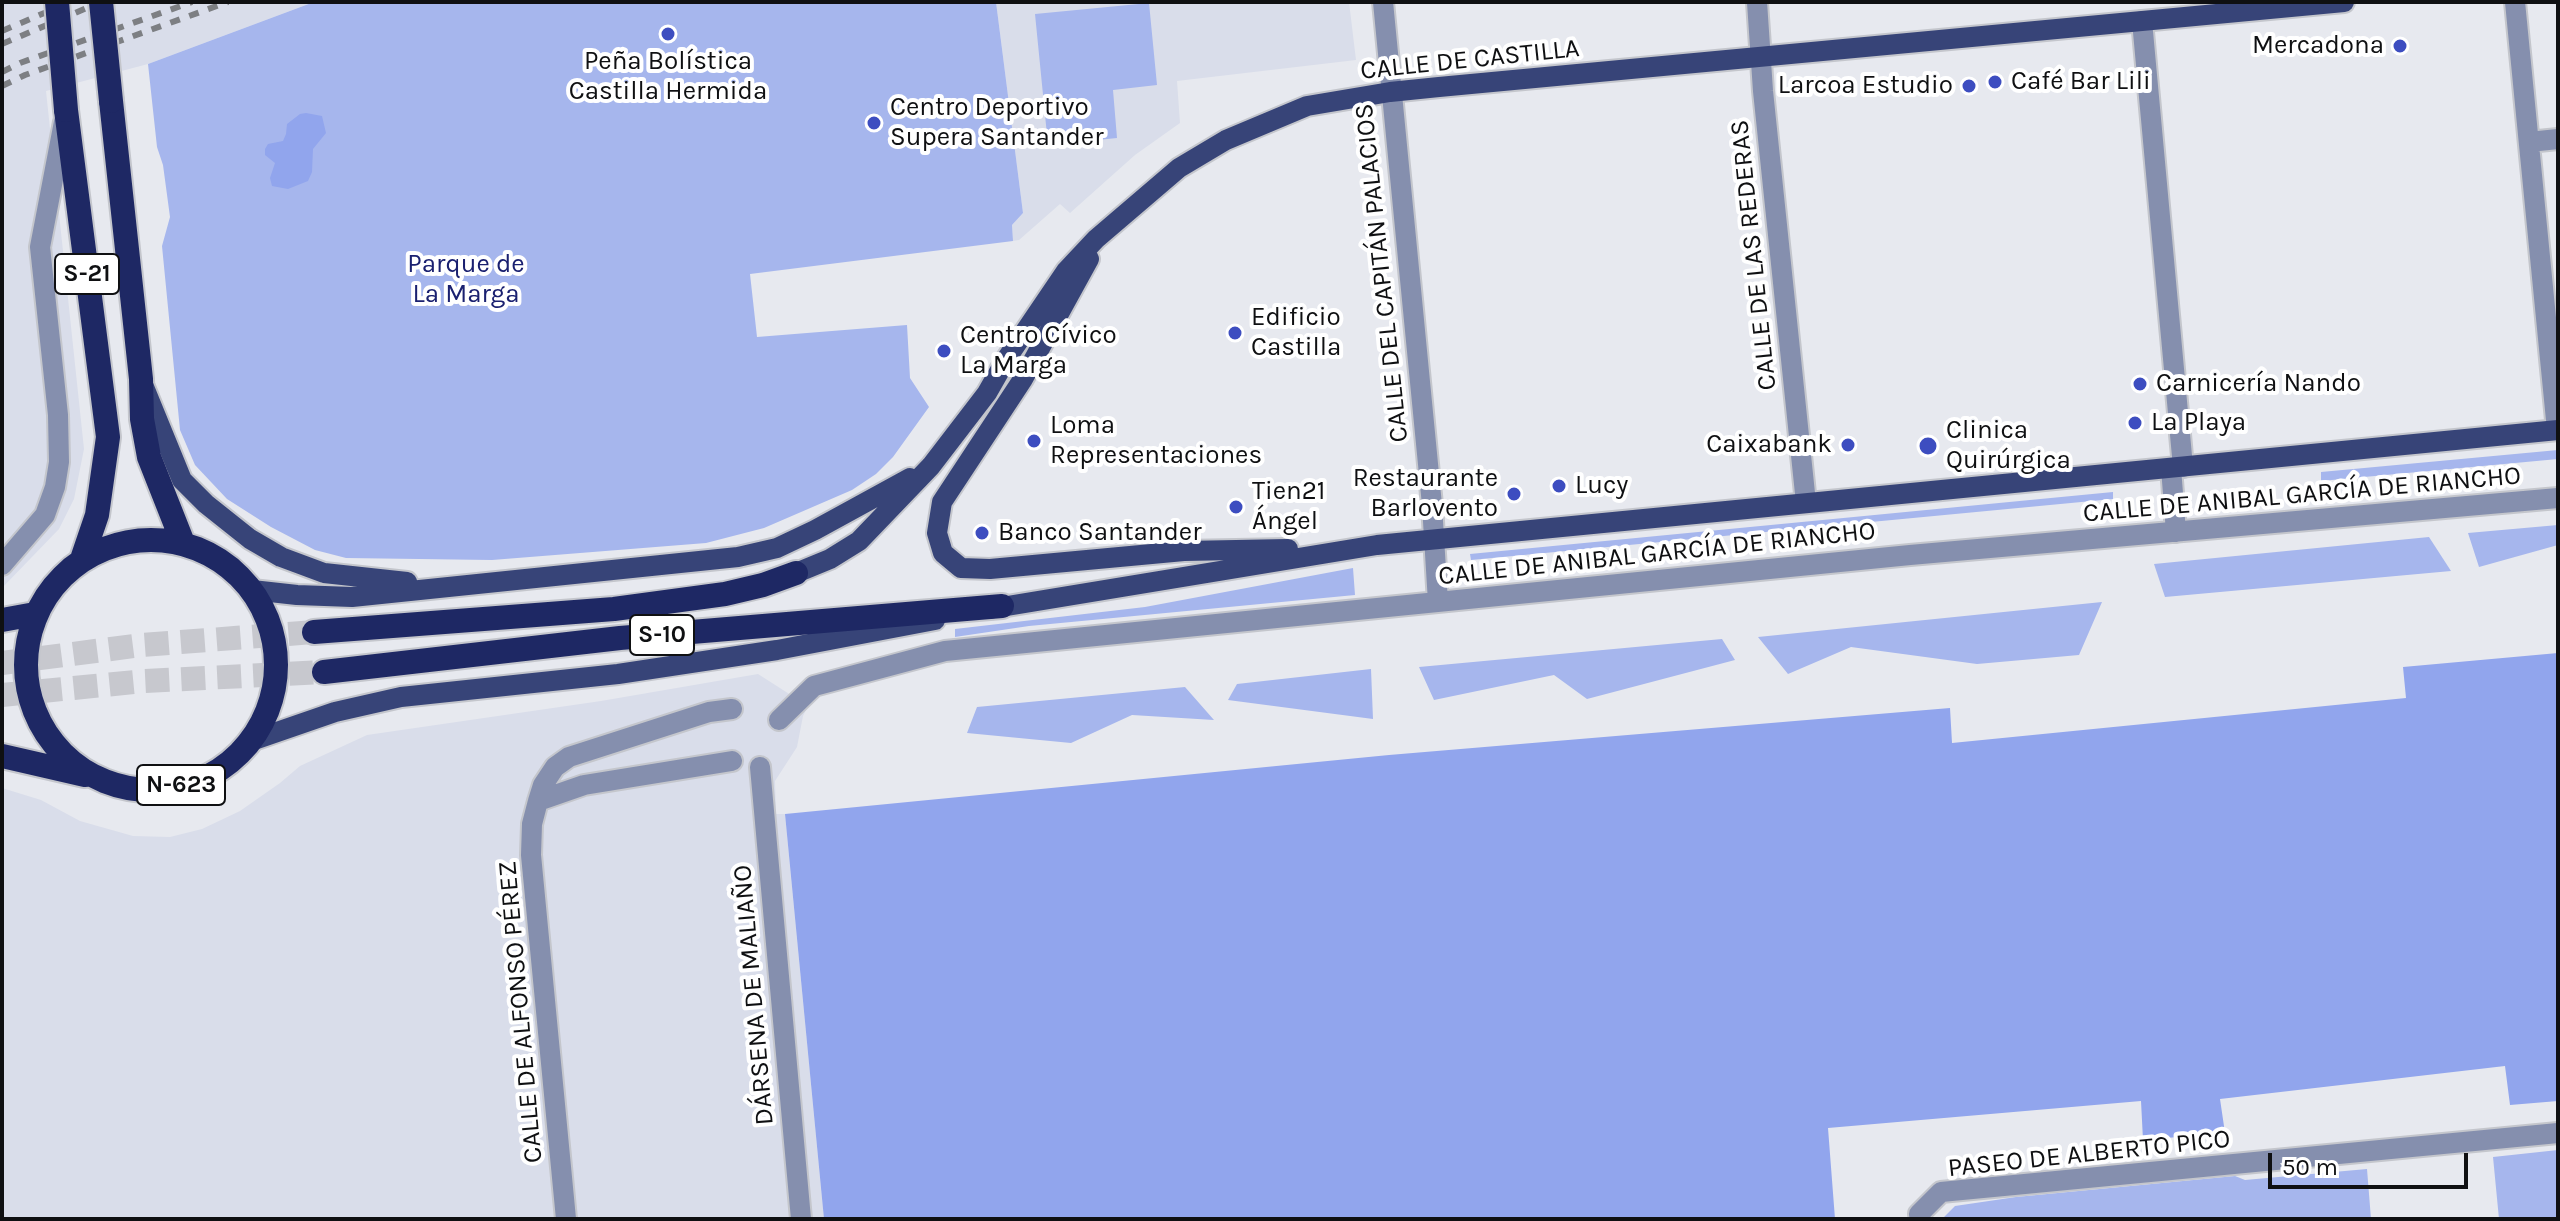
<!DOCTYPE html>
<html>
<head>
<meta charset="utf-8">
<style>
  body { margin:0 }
  #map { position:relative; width:2560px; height:1221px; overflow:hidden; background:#e7e9ef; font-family:Karla,sans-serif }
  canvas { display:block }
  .frame { position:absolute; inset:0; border:4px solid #0f1012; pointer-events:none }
  .scale { position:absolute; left:2268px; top:1153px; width:200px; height:36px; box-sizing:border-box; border:4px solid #0f1012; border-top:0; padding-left:10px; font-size:24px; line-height:28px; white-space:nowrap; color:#0f1012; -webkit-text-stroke:6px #fff; paint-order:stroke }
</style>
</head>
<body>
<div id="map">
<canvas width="2560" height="1221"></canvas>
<div class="frame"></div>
<div class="scale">50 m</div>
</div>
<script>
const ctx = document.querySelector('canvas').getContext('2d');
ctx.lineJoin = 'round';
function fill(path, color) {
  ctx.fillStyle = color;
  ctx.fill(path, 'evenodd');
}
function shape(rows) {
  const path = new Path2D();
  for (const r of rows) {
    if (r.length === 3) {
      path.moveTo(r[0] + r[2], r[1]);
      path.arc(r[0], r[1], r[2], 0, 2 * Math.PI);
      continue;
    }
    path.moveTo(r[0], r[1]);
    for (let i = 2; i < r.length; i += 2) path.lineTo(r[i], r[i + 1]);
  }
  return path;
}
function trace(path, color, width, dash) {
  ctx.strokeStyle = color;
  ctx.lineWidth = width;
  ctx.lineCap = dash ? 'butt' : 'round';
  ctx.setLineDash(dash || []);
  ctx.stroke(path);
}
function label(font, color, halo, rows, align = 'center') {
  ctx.font = font + ' Karla,sans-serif';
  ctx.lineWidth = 8;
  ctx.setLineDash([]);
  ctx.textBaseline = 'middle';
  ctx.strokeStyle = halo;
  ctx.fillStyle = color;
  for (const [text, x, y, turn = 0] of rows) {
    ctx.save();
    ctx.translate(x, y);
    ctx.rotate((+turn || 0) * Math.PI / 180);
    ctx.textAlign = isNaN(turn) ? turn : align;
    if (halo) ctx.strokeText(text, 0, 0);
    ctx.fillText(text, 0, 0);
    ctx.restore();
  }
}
fill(shape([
  [2,2,314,2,148,64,46,91,84,449,74,499,59,529,2,588],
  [996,2,1349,2,1356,60,1177,81,1180,123,1135,155,1070,213,1060,204,1019,240,1013,241,1012,225,1023,213],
  [758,674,808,706,803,716,797,747,775,781,776,814,785,814,824,1219,2,1219,2,788,41,800,80,821,133,836,170,837,202,829,240,811,280,783,300,766,367,735,601,701]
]), '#d9ddea');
fill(shape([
  [314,2,996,2,1023,213,1012,225,1013,241,750,274,757,337,907,325,910,378,929,407,893,457,876,474,852,490,764,528,706,543,492,560,346,558,315,550,271,527,227,499,195,465,180,430,162,246,170,217,163,165,157,147,148,64],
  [1149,3,1157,85,1113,90,1117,138,1048,145,1035,14],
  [2558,450,2558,459,2321,481,2321,472],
  [2113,492,2113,499,1471,560,1470,554],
  [2558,525,2558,545,2479,567,2468,533],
  [2429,537,2451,571,2165,597,2154,564],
  [1353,568,1355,595,1029,626,955,637,955,629,1145,607],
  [2102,602,2079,655,1977,664,1851,647,1788,674,1758,637],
  [1722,639,1735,660,1587,699,1554,675,1434,700,1419,667],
  [1371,669,1373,719,1228,700,1237,684],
  [1185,687,1214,720,1132,715,1071,743,967,733,977,707],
  [2558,1150,2558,1219,2499,1219,2493,1157],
  [2367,1169,2371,1219,1942,1219,1955,1206,2016,1197,2235,1176,2245,1180]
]), '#a6b6ed');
fill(shape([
  [306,113,322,116,326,133,313,149,312,172,308,181,288,189,272,186,270,178,275,163,265,155,265,149,268,144,283,141,286,134,287,124,300,114],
  [2558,653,2558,1101,2510,1105,2505,1066,2220,1099,2225,1133,2143,1140,2141,1101,1828,1128,1835,1219,824,1219,785,814,1389,755,1950,708,1952,743,2406,698,2403,667]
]), '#91a5ed');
trace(shape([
  [2,663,142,645,314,632],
  [2,695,145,681,324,672]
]), '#c7c8ce', 24, [24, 12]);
const street = shape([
  [1383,2,1432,505,1438,602],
  [1757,2,1763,91,1806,503],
  [2515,2,2557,430],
  [2142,21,2183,467],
  [2529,142,2558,139],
  [2171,468,2176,532],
  [2,565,45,515,55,487,59,462,58,415,40,247,64,122],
  [779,720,814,686,945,651,1910,555,2558,498],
  [760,767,801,1219],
  [538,801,584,785,732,761],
  [566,1219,531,855,532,824,538,801,543,785,555,767,569,757,709,712,732,709],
  [1920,1219,1919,1214,1941,1192,2558,1133]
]);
const primary = shape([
  [1089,259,1023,379,942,502,937,533,943,553,961,568,990,569,1184,551,1288,549],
  [144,387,182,480,206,504,250,539,281,557,324,573,407,582],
  [796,573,830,559,859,541,931,466,987,393,1007,358,1066,271,1096,239,1179,168,1226,140,1307,106,1390,92,1439,87,2344,2],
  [252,590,297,595,352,597,738,557,777,548,815,530,910,478],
  [989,609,1377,545,2558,430],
  [251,741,335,712,401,697,618,674,777,650,935,620]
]);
const highway = shape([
  [111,101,141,379,142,419,149,457,183,543],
  [66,110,108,437,97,515,82,559],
  [151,665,125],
  [2,620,35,614],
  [314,632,614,609,725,594,763,585,796,573],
  [324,672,620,638,1002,606],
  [2,756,85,775]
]);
trace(street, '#c4c6cc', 24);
trace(primary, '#c4c6cc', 24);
trace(highway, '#c4c6cc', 28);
trace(street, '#858fae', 20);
trace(primary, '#374478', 20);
trace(highway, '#1e2864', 24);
trace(shape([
  [2,31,70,2],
  [2,44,101,2],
  [2,72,20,63,192,2],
  [2,86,25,75,228,2]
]), '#7d7f83', 6, [10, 10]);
const highwayBridge = shape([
  [57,2,66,110],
  [101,2,111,101]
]);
trace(highwayBridge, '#c4c6cc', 28, []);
trace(highwayBridge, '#1e2864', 24);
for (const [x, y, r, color] of [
  [668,34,8,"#3d4dc0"],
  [2400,46,8,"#3d4dc0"],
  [1995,82,8,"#3d4dc0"],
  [1969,86,8,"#3d4dc0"],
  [874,123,8,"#3d4dc0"],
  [1235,333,8,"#3d4dc0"],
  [944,351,8,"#3d4dc0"],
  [2140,384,8,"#3d4dc0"],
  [2135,423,8,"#3d4dc0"],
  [1034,441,8,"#3d4dc0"],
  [1848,445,8,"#3d4dc0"],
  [1928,446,10,"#3d4dc0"],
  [1559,486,8,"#3d4dc0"],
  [1514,494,8,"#3d4dc0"],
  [1236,507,8,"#3d4dc0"],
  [982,533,8,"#3d4dc0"]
]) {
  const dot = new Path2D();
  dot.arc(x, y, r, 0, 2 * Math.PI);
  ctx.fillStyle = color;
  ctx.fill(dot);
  trace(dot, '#fff', 3);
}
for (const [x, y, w] of [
  [87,274,64],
  [662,635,64],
  [181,785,88]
]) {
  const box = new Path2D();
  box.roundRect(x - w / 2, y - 20, w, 40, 6);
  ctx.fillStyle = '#fff';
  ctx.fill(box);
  trace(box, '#0f1012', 2);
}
label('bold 24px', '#0f1012', null, [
  ["S-21",87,274],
  ["S-10",662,635],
  ["N-623",181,785]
]);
label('26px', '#0f1012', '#fff', [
  ["Mercadona",2384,46,"right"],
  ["Peña Bolística",668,62,"center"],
  ["Castilla Hermida",668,92,"center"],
  ["Café Bar Lili",2011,82],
  ["Larcoa Estudio",1953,86,"right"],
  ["Centro Deportivo",890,108],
  ["Supera Santander",890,138],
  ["Edificio",1251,318],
  ["Castilla",1251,348],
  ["Centro Cívico",960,336],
  ["La Marga",960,366],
  ["Carnicería Nando",2156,384],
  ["La Playa",2151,423],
  ["Loma",1050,426],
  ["Representaciones",1050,456],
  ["Clinica",1946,431],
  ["Quirúrgica",1946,461],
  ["Caixabank",1832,445,"right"],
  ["Restaurante",1498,479,"right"],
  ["Barlovento",1498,509,"right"],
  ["Lucy",1575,486],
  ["Tien21",1252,492],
  ["Ángel",1252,522],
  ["Banco Santander",998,533]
], 'left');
label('26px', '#0f1012', '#fff', [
  ["CALLE DE CASTILLA",1470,60,-6],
  ["CALLE DE LAS REDERAS",1754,255,-96],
  ["CALLE DEL CAPITÁN PALACIOS",1382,273,-96],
  ["CALLE DE ANIBAL GARCÍA DE RIANCHO",2302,495,-5],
  ["CALLE DE ANIBAL GARCÍA DE RIANCHO",1657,554,-6],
  ["DÁRSENA DE MALIAÑO",754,995,-95],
  ["CALLE DE ALFONSO PÉREZ",521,1012,-95],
  ["PASEO DE ALBERTO PICO",2089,1154,-6]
]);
label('26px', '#1a2070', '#fff', [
  ["Parque de",466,265],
  ["La Marga",466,295]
]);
</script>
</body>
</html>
